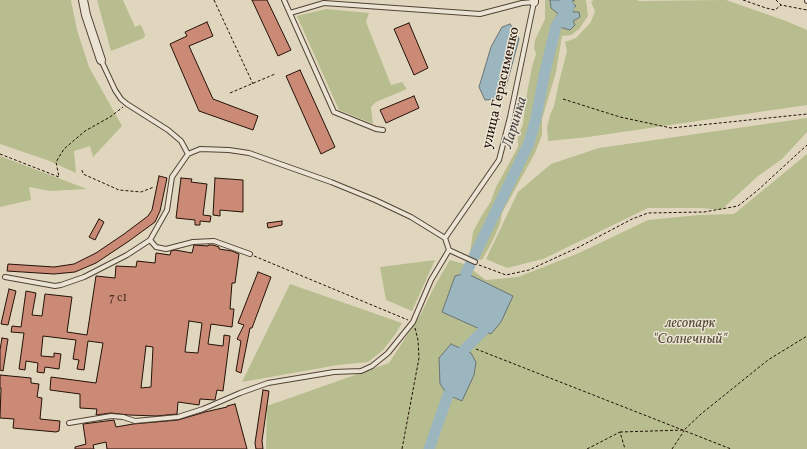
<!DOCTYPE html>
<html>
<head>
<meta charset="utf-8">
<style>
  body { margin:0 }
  canvas { display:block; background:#e0d6bd }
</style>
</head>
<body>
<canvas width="807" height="449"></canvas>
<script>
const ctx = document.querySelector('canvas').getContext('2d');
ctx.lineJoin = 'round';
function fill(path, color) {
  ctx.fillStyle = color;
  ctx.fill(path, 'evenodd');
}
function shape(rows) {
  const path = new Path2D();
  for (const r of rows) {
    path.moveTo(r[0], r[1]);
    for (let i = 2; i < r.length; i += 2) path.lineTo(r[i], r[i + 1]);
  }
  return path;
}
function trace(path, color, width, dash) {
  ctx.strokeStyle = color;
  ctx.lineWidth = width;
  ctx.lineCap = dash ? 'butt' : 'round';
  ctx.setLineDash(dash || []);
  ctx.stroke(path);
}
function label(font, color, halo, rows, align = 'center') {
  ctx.font = font + ' Vollkorn,serif';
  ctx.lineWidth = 3;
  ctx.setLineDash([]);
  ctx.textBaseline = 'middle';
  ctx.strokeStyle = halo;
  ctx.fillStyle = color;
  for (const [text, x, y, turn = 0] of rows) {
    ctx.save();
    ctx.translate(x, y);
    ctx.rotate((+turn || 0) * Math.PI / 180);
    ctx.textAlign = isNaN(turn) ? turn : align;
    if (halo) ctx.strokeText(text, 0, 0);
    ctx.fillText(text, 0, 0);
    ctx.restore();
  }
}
fill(shape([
  [0,0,71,0,77,30,89,67,122,126,93,157,90,146,74,151,76,173,47,160,0,144],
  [97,0,123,0,135,27,140,25,142,27,145,35,144,38,111,51],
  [545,0,586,0,588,16,579,29,571,35,562,36,556,72,542,119,542,135,535,153,502,213,500,224,492,242,482,260,477,259,472,256,470,253,473,232,481,217,491,201,496,187,518,147,518,137,523,124,527,93,532,67,536,54,534,48,535,40,545,19],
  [594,0,637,0,639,1,726,0,786,21,807,30,807,105,588,137,548,141,547,127,550,115,554,106,559,82,567,51,565,42,576,38,591,22,595,11,591,2],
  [326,9,369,13,366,22,391,85,402,82,407,89,376,102,371,107,373,124,339,110,297,16],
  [807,118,807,132,782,159,758,176,721,210,702,208,648,208,543,259,507,268,486,259,518,192,551,164,599,148],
  [807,154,807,449,266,449,267,406,389,363,421,314,434,287,450,260,464,264,486,280,518,277,579,253,648,220,699,215,734,214],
  [451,344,471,353,461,401,448,395],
  [0,156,87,189,50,191,29,187,31,200,0,207],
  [435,260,412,311,386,300,380,267],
  [290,284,402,323,394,336,383,350,368,362,338,365,242,382]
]), '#b7bd8e');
const water = shape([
  [550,0,575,0,572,2,576,6,573,8,573,12,579,12,580,17,573,21,575,25,570,30,556,26,556,17,558,14,551,8,550,0],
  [510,24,515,30,519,39,506,87,497,99,485,100,479,87,491,47,502,27,510,24],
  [466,273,513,296,501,322,491,334,442,312,455,276,466,273],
  [451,344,471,353,476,362,474,375,462,401,448,395,440,384,439,358,451,344]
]);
fill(water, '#9bb6be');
trace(water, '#6b7475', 1);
trace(shape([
  [466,273,529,143,536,118,544,76,556,26,569,7,565,0],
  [464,350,483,331],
  [429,449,448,395]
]), '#9bb6be', 11);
const building = shape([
  [252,0,267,0,291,50,278,56,252,0],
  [207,22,213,36,189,46,213,99,258,116,253,130,199,111,170,44,187,36,185,32,207,22],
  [409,23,428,68,414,75,394,29,409,23],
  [300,70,335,147,321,154,286,76,300,70],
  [414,96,419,108,386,123,380,110,414,96],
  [159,176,167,178,160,211,155,222,129,241,96,263,75,272,54,274,7,271,8,264,54,267,74,264,96,253,124,234,148,216,152,210,159,176],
  [181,178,192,179,191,182,207,184,203,215,211,216,210,222,200,221,200,225,195,225,195,220,176,218,181,178],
  [215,178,243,180,243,212,220,210,220,216,213,215,215,178],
  [99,219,104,222,95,240,89,237,99,219],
  [282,221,282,225,268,228,267,223,282,221],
  [194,245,208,246,208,245,213,245,219,247,219,249,232,251,239,254,235,283,232,283,230,309,234,309,232,327,211,324,208,344,223,346,224,335,230,336,223,391,217,390,215,400,200,399,199,405,178,402,177,414,156,416,129,415,111,413,96,415,97,409,80,408,80,394,50,390,51,377,96,383,103,343,88,341,84,370,77,369,79,360,73,359,76,340,43,336,41,356,54,357,54,353,61,354,59,369,45,367,44,373,37,372,38,363,26,361,25,370,19,369,24,333,11,332,12,326,21,327,26,291,36,293,32,315,42,316,45,294,72,297,67,332,87,335,96,276,115,278,116,266,136,267,137,261,155,263,156,253,170,255,171,251,175,250,192,253,194,245],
  [189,321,202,323,198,353,185,352,189,321],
  [146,346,153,347,151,387,141,388,146,346],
  [258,272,271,277,252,328,250,328,241,373,236,371,241,341,237,339,244,325,238,323,258,272],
  [9,289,16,291,8,325,1,324,9,289],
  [2,338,8,339,3,371,0,370,0,350,2,338],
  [0,375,31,378,31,383,39,384,37,397,42,398,40,419,60,421,59,431,56,432,13,428,14,419,0,418,1,388,0,388,0,375],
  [263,390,269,391,262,441,263,449,256,449,255,443,263,390],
  [235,404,247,449,107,449,106,442,93,445,94,449,75,449,75,447,86,444,83,424,114,420,116,427,133,424,178,420,205,412,227,407,227,406,235,404]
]);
fill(building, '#ca8a75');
trace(building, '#241108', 1);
const service = shape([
  [284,0,334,112,376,129,383,130],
  [807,0,807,1],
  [290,13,324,3,480,14,522,3,534,2,510,117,499,160,445,238],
  [101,60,115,90,121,99,127,104,168,130,181,141,188,154],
  [150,240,156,247,166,249,193,242,214,241,250,254],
  [449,250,475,262],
  [5,277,55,286,61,285,84,277,127,255,150,240,167,210,172,177,188,154],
  [69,423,111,416,123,417,135,421,178,417,203,409,240,393,268,383,334,372,361,371,372,366,388,353,413,322,431,280,449,250,445,238,411,217,375,200,331,182,249,153,229,150,200,149,188,154]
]);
const minor = shape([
  [83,0,86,15,101,60],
  [534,2,534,0]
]);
trace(service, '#534235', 6);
trace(minor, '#534235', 10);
trace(shape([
  [214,0,253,84],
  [743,0,766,8,775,10,781,5],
  [776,0,781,5,807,10],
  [230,93,275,74],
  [563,99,620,117,671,128,807,114],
  [0,154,59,177,56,162,64,149,85,131,110,117,123,107],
  [82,170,83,174,119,190,141,192,154,187],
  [254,256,408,320],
  [479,265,506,275,529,270,579,247,632,219,648,213,704,212,738,206,758,190,807,145],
  [476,349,731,449],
  [620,432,684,430,701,414,768,360,807,336],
  [402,449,419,358,418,340,415,328],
  [587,449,620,432,625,449],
  [672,449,684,431]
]), '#241108', 1, [3, 2]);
trace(service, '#ebe4d4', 4);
trace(minor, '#ebe4d4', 8);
label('12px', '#4e2f23', null, [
  ["7 с1",118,299]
]);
label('14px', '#241108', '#ebe4d4', [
  ["улица Герасименко",502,88,-77]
]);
label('italic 14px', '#574d37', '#ebe4d4', [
  ["лесопарк",690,324],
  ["\"Солнечный\"",690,340]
]);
label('italic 15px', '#4e4b48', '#ebe4d4', [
  ["Ларинка",516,123,-73]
]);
</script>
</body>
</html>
